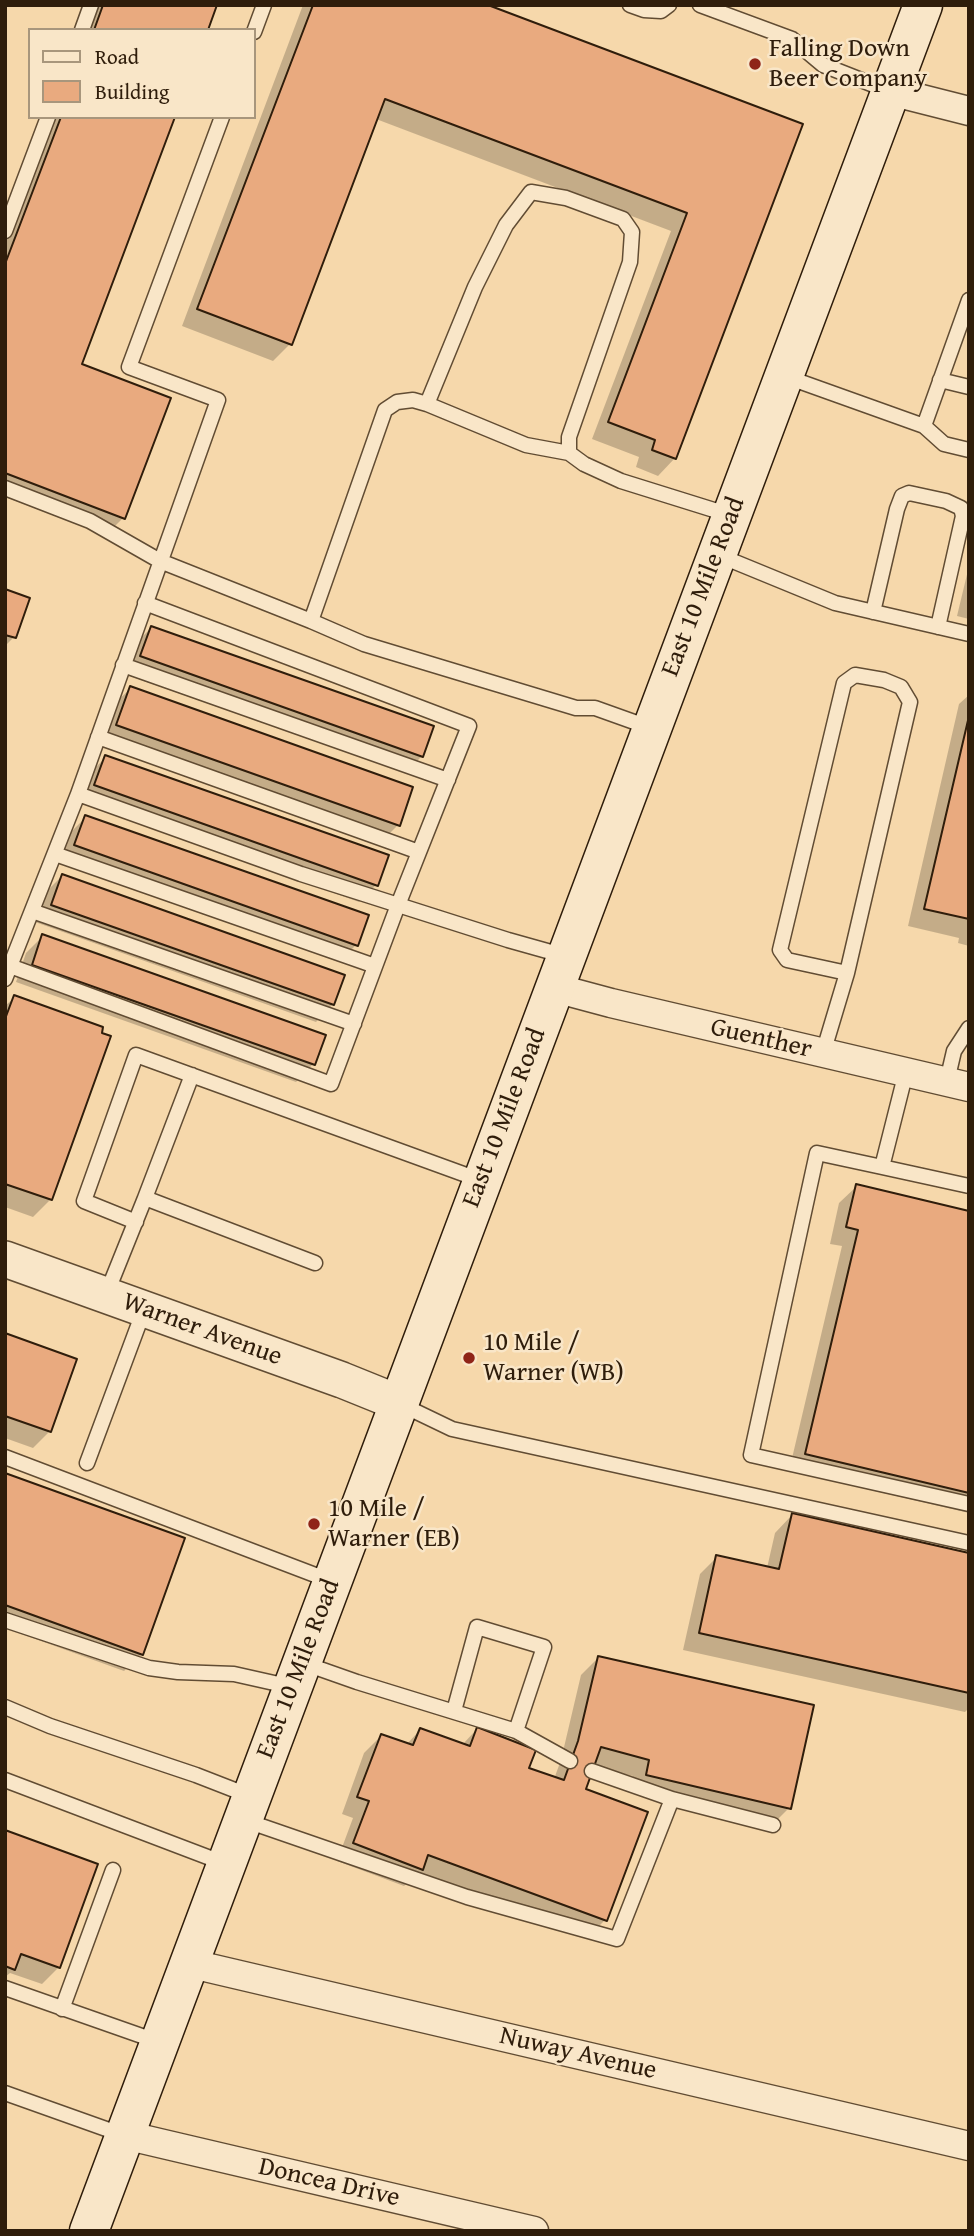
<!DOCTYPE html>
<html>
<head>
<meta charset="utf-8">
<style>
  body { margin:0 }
  #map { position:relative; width:974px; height:2236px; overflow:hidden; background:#f6d8ab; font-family:"Gentium Book Plus",serif }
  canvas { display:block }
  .frame { position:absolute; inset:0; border:7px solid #2f1d0b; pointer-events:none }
  .legend { position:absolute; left:28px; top:28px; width:228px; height:91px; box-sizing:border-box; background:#f9e6c8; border:2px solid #a8967c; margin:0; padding:9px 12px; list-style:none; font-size:21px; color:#2f1d0b }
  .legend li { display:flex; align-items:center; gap:14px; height:35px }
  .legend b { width:35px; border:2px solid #a8967c }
</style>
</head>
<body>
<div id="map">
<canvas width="974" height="2236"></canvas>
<div class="frame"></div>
<ul class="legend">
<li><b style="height:9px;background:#f9e6c8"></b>Road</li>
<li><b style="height:19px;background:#e9aa7f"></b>Building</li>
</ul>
</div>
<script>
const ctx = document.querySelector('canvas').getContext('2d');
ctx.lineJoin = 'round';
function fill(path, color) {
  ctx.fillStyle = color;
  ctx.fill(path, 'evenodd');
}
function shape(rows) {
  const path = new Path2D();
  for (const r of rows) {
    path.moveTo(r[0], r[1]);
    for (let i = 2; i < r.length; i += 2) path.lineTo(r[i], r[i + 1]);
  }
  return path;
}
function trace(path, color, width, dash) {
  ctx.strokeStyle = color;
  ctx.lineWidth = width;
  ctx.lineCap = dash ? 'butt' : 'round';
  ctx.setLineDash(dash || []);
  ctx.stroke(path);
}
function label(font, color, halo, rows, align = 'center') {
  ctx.font = font + ' "Gentium Book Plus",serif';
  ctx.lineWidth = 5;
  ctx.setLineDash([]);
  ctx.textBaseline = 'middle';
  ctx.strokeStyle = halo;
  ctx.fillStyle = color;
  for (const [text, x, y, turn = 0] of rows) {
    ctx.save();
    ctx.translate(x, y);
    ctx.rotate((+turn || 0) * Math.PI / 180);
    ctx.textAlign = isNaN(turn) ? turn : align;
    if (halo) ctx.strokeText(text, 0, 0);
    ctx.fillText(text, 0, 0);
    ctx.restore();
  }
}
fill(shape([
  [94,5,215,5,206,30,84,30],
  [303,5,483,5,801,125,675,458,658,476,636,467,639,457,592,439,671,231,376,119,290,344,273,361,182,326],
  [51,117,173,117,80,365,123,518,106,535,5,497,5,239],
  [969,566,969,619,957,616],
  [5,591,14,637,5,646],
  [151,628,422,756,405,773,124,674,134,645],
  [131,688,398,825,381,842,100,743,113,705],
  [969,695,969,946,958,943,959,938,908,926,959,704],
  [106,757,376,885,359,902,78,802,89,774],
  [86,817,356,945,339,962,58,862,69,834],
  [62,876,333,1004,316,1022,35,922,45,893],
  [43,936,313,1064,296,1082,16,982,26,953],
  [15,997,109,1037,50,1200,33,1217,5,1207,5,1006],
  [857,1186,969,1213,969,1513,789,1471,842,1246,830,1244,839,1203],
  [5,1335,50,1431,33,1448,5,1438],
  [5,1475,142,1654,124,1671,5,1628],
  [792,1515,969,1554,969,1708,965,1712,683,1650,700,1574,717,1557,767,1568,775,1533],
  [598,1658,789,1808,772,1825,630,1792,633,1776,593,1766,584,1790,605,1920,588,1937,416,1874,404,1886,337,1861,353,1818,342,1814,364,1753,381,1736,406,1745,420,1730,462,1745,477,1729,527,1769,554,1779,561,1760,581,1675],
  [5,1832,59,1967,42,1984,10,1973,5,1977]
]), '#0003');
const building = shape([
  [103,5,217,5,208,30,94,30,103,5],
  [313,5,488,5,803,124,676,459,652,450,655,440,608,422,687,213,385,99,292,345,197,309,313,5],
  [61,117,175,117,82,364,171,398,125,519,5,473,5,264,61,117],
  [5,589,30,598,16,638,5,635,5,589],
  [151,626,434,726,423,757,140,656,151,626],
  [130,686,413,787,400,826,116,725,130,686],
  [969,716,969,919,924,909,969,716],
  [105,755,389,855,378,886,94,785,105,755],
  [85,815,369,915,358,946,74,845,85,815],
  [62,874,345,975,334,1005,51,905,62,874],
  [42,934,326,1035,315,1065,32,965,42,934],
  [14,995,103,1027,102,1033,111,1036,52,1200,5,1184,5,1019,14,995],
  [856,1184,969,1211,969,1493,805,1454,858,1230,846,1227,856,1184],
  [5,1333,77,1359,51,1432,5,1416,5,1333],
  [5,1473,185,1538,143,1655,5,1605,5,1473],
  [792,1513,969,1553,969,1693,699,1633,716,1555,779,1569,792,1513],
  [598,1656,814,1705,791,1809,646,1775,649,1760,601,1747,586,1789,648,1812,607,1921,428,1855,423,1870,353,1843,369,1801,357,1797,381,1734,413,1745,420,1728,470,1746,477,1727,536,1750,529,1768,564,1780,578,1741,598,1656],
  [5,1830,98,1864,60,1968,21,1954,15,1970,5,1966,5,1830]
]);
fill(building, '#e9aa7f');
trace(building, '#2f1d0b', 2);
const service = shape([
  [630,5,644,10,661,11,669,5],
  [700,5,792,39,823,65,889,91],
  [82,30,91,5],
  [254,32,264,5],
  [5,231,48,117],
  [787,377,924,426,944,444,969,450],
  [940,380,969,387],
  [427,404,526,445,569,453],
  [924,426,969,300],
  [5,488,90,521,160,561,311,621],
  [718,555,835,603,969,634],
  [873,612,897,509,902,496,909,493,946,501,961,508,963,516,938,627],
  [123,665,448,780],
  [651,728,595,708,576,708,364,644,311,621,385,410,397,402,413,400,427,404,475,287,506,225,531,192,566,198,623,219,632,232,630,262,569,437,569,453,584,464,621,481,730,515],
  [98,737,419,852],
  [78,794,218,400,129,367,222,117],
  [55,854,375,966],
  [32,911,354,1024],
  [10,966,331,1084,398,905,469,726,145,603],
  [5,979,78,794,301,874,508,940,565,956],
  [823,1053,847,973,910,702,901,687,884,680,855,675,844,683,780,950,787,960,847,973],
  [906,1072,882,1167,817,1153,751,1455,969,1504],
  [947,1081,954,1051,969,1028],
  [882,1167,969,1186],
  [145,1198,192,1075],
  [136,1222,84,1201,136,1055,480,1180],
  [106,1295,145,1198,315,1263],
  [400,1404,452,1429,969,1543],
  [5,1457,331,1581],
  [87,1463,144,1310],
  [5,1620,149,1668,178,1672,234,1674,292,1687],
  [303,1663,357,1682,516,1731,570,1761],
  [5,1707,50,1726,196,1775,250,1796],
  [454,1711,477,1627,544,1647,516,1731],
  [5,1780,226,1864],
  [672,1799,773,1825],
  [244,1820,467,1897,617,1939,672,1799,592,1771],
  [5,1988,159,2042],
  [62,2009,113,1870],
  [5,2093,123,2135]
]);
const minor = shape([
  [890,91,969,111],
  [555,988,611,1003,969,1087],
  [188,1963,969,2146],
  [125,2135,534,2231]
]);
const tertiary = shape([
  [5,1259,342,1380,399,1403]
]);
const secondary = shape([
  [89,2231,923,5]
]);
trace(service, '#614c33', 17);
trace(minor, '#614c33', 31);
trace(tertiary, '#614c33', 38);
trace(secondary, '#2f1d0b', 41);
trace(service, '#f9e6c8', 14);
trace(minor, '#f9e6c8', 28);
trace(tertiary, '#f9e6c8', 35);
trace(secondary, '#f9e6c8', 38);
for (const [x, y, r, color] of [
  [755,64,7,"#8f2418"],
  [469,1358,7,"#8f2418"],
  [314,1524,7,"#8f2418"]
]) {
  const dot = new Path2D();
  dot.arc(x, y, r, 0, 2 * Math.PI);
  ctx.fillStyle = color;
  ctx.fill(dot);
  trace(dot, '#f9e6c8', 2.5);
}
label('26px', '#2f1d0b', '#f9e6c8', [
  ["Falling Down",769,49],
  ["Beer Company",769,79],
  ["10 Mile /",483,1343],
  ["Warner (WB)",483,1373],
  ["10 Mile /",328,1509],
  ["Warner (EB)",328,1539]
], 'left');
label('26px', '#2f1d0b', '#f9e6c8', [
  ["East 10 Mile Road",704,587,-69],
  ["Guenther",761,1039,13],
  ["East 10 Mile Road",505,1118,-69],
  ["Warner Avenue",202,1330,20],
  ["East 10 Mile Road",299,1669,-69],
  ["Nuway Avenue",578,2054,13],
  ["Doncea Drive",329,2183,13]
]);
</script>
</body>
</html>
